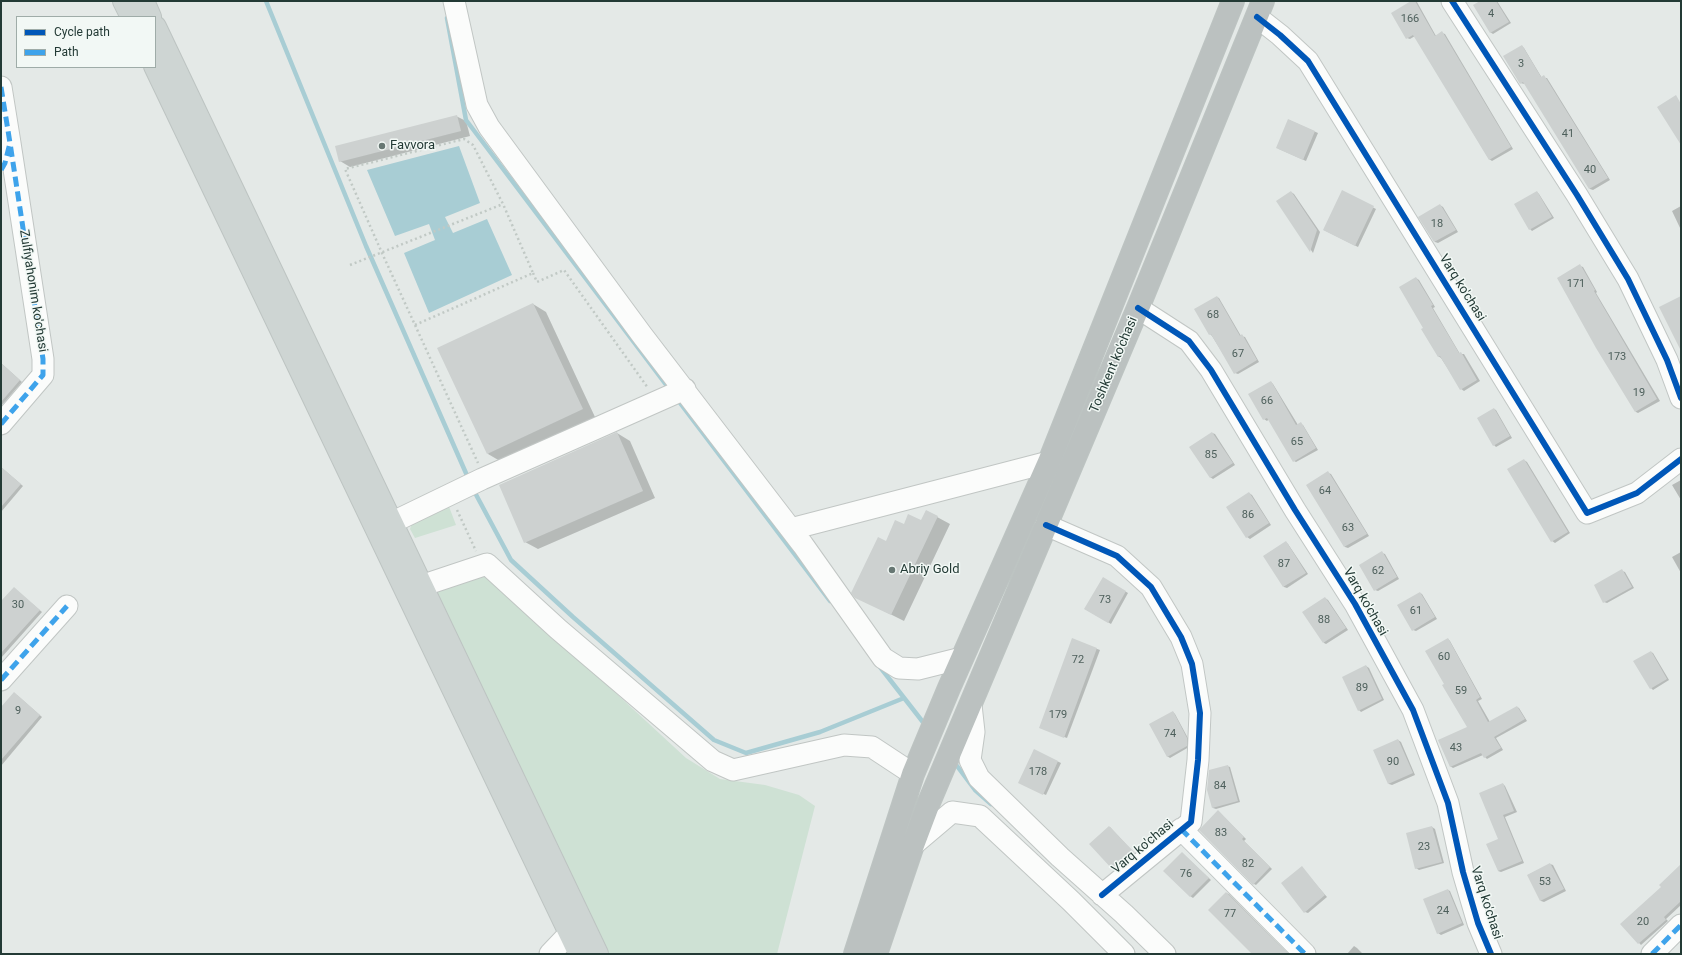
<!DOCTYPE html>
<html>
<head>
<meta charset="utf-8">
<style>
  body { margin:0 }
  #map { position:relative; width:1682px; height:955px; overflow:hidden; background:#e4e9e7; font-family:Roboto,sans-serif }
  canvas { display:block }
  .frame { position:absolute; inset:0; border:2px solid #233a35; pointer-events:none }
  .legend { position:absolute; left:16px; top:16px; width:140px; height:52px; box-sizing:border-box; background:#f2f8f5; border:1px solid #9faca8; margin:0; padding:5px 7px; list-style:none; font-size:12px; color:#233a35 }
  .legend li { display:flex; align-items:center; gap:8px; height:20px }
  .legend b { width:20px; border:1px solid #9faca8 }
</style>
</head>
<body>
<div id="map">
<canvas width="1682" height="955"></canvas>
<div class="frame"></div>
<ul class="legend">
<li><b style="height:5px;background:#0057b8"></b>Cycle path</li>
<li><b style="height:5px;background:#3ea3eb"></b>Path</li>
</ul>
</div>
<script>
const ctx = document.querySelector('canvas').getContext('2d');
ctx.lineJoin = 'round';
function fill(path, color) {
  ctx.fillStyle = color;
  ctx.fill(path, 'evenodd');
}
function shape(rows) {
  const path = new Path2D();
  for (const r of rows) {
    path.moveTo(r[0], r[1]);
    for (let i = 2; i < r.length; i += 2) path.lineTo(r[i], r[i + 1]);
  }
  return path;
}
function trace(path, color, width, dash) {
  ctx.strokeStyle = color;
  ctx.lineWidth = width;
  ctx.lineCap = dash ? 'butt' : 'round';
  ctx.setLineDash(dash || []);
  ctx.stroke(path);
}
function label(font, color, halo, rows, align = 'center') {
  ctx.font = font + ' Roboto,sans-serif';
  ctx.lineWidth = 3;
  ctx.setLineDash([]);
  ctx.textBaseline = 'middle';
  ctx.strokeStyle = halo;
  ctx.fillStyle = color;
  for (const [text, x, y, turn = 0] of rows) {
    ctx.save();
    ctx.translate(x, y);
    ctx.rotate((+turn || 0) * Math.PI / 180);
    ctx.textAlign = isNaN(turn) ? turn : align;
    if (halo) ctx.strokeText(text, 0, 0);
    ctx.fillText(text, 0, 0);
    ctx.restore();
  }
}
fill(shape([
  [448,504,456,525,415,538,410,529,412,523],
  [488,575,686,758,720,779,765,785,799,795,815,806,777,954,609,954,436,591]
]), '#cee1d4');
fill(shape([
  [459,146,480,203,445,217,453,233,487,219,512,275,429,313,404,253,435,240,429,224,395,236,367,170]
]), '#a8cdd4');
fill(shape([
  [1413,1,1417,2,1436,36,1442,33,1445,34,1513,149,1492,161,1489,159,1415,36,1410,39,1407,38],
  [1482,1,1497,1,1511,23,1493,34,1490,32],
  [1522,46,1524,48,1542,78,1547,78,1610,180,1593,190,1590,189,1525,84,1520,83],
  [456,116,466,121,470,136,350,167,340,161],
  [1289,120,1318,133,1306,161,1279,149],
  [1291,192,1294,194,1320,232,1313,253,1278,201],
  [1343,192,1376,209,1358,247,1324,230],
  [1537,192,1539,194,1554,218,1532,231,1530,229],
  [1440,205,1443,207,1458,232,1438,243,1435,242,1420,217],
  [1681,206,1681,230,1672,211],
  [1580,266,1583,267,1597,292,1596,293,1660,401,1638,413,1636,412],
  [1416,278,1419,280,1435,307,1433,308,1460,354,1464,354,1480,381,1464,391,1461,389,1441,358,1438,356,1425,328],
  [1217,297,1219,298,1241,336,1245,337,1259,362,1238,374,1235,373,1212,336,1210,334],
  [533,304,546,312,595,417,500,461,488,454],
  [1,363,22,382,1,406],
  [1271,382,1273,384,1298,425,1301,424,1303,425,1318,450,1296,462,1294,461,1269,419,1267,421,1264,419],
  [1494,409,1496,410,1512,438,1496,447,1494,445],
  [617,433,630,441,655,498,538,549,525,542],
  [1212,433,1215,434,1235,465,1213,479,1210,477],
  [1524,460,1527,462,1570,533,1555,543,1552,541],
  [1,467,23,486,1,512],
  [1328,473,1331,474,1369,536,1348,548,1345,547,1325,512],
  [1681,480,1681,500,1672,485],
  [1249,493,1252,495,1271,525,1250,539,1247,537,1227,507],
  [926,511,950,524,904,621,856,597,886,542,904,526,921,522],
  [1286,542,1288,544,1308,574,1287,588,1284,587,1264,556],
  [1681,552,1681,573,1672,557],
  [1382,553,1385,554,1399,579,1378,591,1375,590],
  [1622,571,1625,572,1634,588,1607,603,1604,602],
  [1103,578,1128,593,1111,624,1085,609],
  [16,590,42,612,1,658,1,603],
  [1420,593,1422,594,1437,619,1416,631,1413,630],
  [1325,598,1328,600,1348,630,1326,644,1324,643],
  [1448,639,1450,641,1482,699,1478,701,1490,722,1517,707,1519,708,1527,721,1496,738,1503,750,1487,759,1483,755,1453,768,1450,766,1468,727,1445,684],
  [1072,640,1100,650,1067,738,1043,729],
  [1651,652,1653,653,1669,680,1653,690,1651,688],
  [1366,666,1369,668,1384,700,1361,712,1359,710],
  [17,695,42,717,1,766,1,709],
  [1173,712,1175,714,1189,740,1189,747,1170,758,1167,756],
  [1398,740,1401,742,1415,775,1392,785,1389,784,1374,751],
  [1034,750,1061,763,1046,795,1022,784],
  [1227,766,1230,767,1240,802,1216,809,1213,808],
  [1503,784,1505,786,1517,812,1505,817,1524,863,1501,872,1498,871,1499,839],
  [1220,813,1246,839,1244,841,1272,869,1256,885,1254,884],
  [1110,827,1136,855,1117,871,1091,844],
  [1432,827,1435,829,1444,863,1419,870,1416,868],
  [1182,853,1211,880,1193,898,1190,896],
  [1550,864,1553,865,1566,891,1544,902,1541,901,1528,875],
  [1681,866,1681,905,1666,919,1668,921,1641,945,1621,924,1662,887],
  [1302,868,1327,897,1308,913,1305,912],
  [1448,890,1450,891,1464,925,1441,935,1438,933],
  [1226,893,1229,894,1288,954,1253,954],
  [1354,946,1357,948,1363,954,1347,954]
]), '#0003');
trace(shape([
  [266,1,366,246,469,480],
  [447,18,466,120,670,390],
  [677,399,830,601],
  [473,489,511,560,573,617,714,740,746,753,820,732,904,698],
  [880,667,926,726],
  [954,762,975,790,991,804]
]), '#a8cdd4', 4.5);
fill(shape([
  [1411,1,1415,1,1435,36,1442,31,1511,147,1489,160,1413,35,1406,39,1391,13],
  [1480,1,1496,1,1509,22,1490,33,1473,5],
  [1522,45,1541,77,1544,75,1608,178,1589,189,1523,82,1520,84,1503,56],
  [1676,95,1681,104,1681,145,1657,107],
  [457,115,461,131,339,162,335,146],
  [1288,119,1315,131,1303,160,1276,148],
  [1342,190,1374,206,1355,246,1323,230],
  [1291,191,1317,230,1310,252,1276,201],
  [1537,191,1552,217,1529,230,1514,204],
  [1440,204,1456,230,1434,242,1418,217],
  [1580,264,1595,290,1594,291,1657,399,1635,412,1596,348,1557,278],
  [1416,277,1433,305,1431,306,1459,353,1461,352,1477,380,1460,390,1440,356,1438,357,1421,329,1423,328,1399,287],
  [1217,296,1240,336,1242,334,1257,360,1234,374,1211,334,1209,335,1194,309],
  [1681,296,1681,351,1659,307],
  [533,303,583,409,487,454,437,348],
  [1,363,20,380,1,402],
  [1271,381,1296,425,1301,422,1316,448,1293,462,1267,418,1263,420,1248,394],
  [1494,408,1510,436,1493,446,1477,418],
  [617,432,643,491,524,543,499,485],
  [1212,432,1233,463,1210,478,1189,447],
  [1524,459,1568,532,1551,542,1507,469],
  [1,467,21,484,1,507],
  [1328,471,1367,534,1344,547,1306,485],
  [1249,492,1269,523,1246,538,1226,507],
  [926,510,938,516,891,615,855,598,851,593,878,537,886,541,895,520,904,524,908,514,921,520],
  [1286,541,1306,573,1283,587,1263,556],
  [1382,551,1397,577,1374,591,1359,565],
  [1622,569,1632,587,1603,603,1594,585],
  [1103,577,1126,591,1108,623,1084,609],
  [14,587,40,610,1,653,1,601],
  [1420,592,1435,617,1412,631,1397,605],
  [1325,597,1346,628,1323,643,1302,612],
  [1072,638,1097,648,1064,738,1039,728],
  [1448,638,1480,697,1476,700,1488,722,1517,706,1525,719,1494,737,1501,748,1484,758,1481,753,1450,767,1438,740,1467,727,1442,685,1444,684,1425,651],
  [1651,651,1667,679,1650,689,1633,661],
  [1366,665,1382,699,1358,711,1342,677],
  [14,692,40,715,1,760,1,707],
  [1173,711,1187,738,1187,746,1167,757,1149,724],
  [1398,739,1413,773,1388,784,1373,750],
  [1034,749,1058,761,1043,795,1018,783],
  [1228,765,1238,801,1212,808,1207,790,1209,770],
  [1503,783,1514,811,1503,815,1522,861,1498,871,1486,844,1498,839,1479,793],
  [1218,810,1244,837,1242,839,1270,867,1253,885,1199,830],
  [1109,826,1135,853,1113,870,1089,844],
  [1432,826,1442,862,1415,869,1406,833],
  [1182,852,1209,878,1190,897,1163,871],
  [1550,863,1564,889,1540,901,1527,875],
  [1681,864,1681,901,1664,917,1666,920,1638,944,1620,924,1661,887,1659,885],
  [1302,866,1325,895,1304,913,1281,883],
  [1448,889,1462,923,1437,934,1423,899],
  [1226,892,1288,954,1252,954,1208,910]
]), '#cdd1d0');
const minor = shape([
  [454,1,477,105,489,127,642,335,803,545,883,658,899,668,918,669,962,658],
  [1452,1,1577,195,1628,279,1667,360,1681,398],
  [1257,17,1280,35,1308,61,1587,513,1637,493,1681,459],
  [1,87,10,143,6,157],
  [1138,308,1189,341,1211,370,1295,510,1355,604,1413,710,1448,803,1463,872,1478,923,1491,954],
  [1,424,43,375,43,359,10,143],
  [391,523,482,479,685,389],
  [1046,525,1117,556,1151,587,1181,637,1192,664,1200,713,1198,760,1191,822,1102,895],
  [791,529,1049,462],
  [421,586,487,564,558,629,713,761,733,770,844,745,872,747,913,774],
  [1,680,67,606],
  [971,705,974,732,970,760,979,778,1060,857,1124,914,1165,954],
  [1181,829,1305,954],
  [913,845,952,812,980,816,1071,901,1124,954],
  [550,954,570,933],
  [1652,954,1681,925]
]);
const major = shape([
  [124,1,132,17],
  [143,1,150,17],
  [155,27,597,954],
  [155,66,580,954]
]);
const highway = shape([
  [855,954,913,774,949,688,1049,462,1233,1],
  [876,954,913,845,930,800,1138,308,1263,1]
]);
trace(minor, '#c1c6c4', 23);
trace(major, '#bdc4c2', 24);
trace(highway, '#bdc4c2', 24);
trace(shape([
  [350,265,503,204],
  [533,273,537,282,564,270,648,388],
  [415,325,533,273,503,204,473,145,464,139,345,169,382,253,415,325,478,463],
  [457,510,476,551]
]), '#c1c9c5', 2.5, [2, 3]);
trace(minor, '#fbfcfb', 21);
trace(major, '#ced5d3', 22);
trace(highway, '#bbc1c0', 22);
trace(shape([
  [1,87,10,143,5,163,1,170],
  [1,424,43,375,43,359,10,143],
  [1,680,67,606],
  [1181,829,1305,954],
  [1652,954,1681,925]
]), '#3ea3eb', 5, [10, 5]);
trace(shape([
  [1452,1,1577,195,1628,279,1667,360,1681,398],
  [1257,17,1280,35,1308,61,1587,513,1637,493,1681,459],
  [1138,308,1189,341,1211,370,1295,510,1355,604,1413,710,1448,803,1463,872,1478,923,1491,954],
  [1046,525,1117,556,1151,587,1181,637,1192,664,1200,713,1198,760,1191,822,1102,895]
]), '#0057b8', 6);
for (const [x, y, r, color] of [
  [382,146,4,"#677773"],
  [892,570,4,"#677773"]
]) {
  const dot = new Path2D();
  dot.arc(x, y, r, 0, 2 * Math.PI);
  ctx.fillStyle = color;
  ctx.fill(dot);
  trace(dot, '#f2f8f5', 1.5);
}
label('11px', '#4e605c', null, [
  ["4",1491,14],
  ["166",1410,19],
  ["3",1521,64],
  ["41",1568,134],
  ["40",1590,170],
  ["18",1437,224],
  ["171",1576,284],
  ["68",1213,315],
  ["67",1238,354],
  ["173",1617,357],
  ["19",1639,393],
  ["66",1267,401],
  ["65",1297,442],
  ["85",1211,455],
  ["64",1325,491],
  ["86",1248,515],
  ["63",1348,528],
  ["87",1284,564],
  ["62",1378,571],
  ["73",1105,600],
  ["30",18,605],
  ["61",1416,611],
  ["88",1324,620],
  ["60",1444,657],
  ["72",1078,660],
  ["89",1362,688],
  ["59",1461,691],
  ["9",18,711],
  ["179",1058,715],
  ["74",1170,734],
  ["43",1456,748],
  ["90",1393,762],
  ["178",1038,772],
  ["84",1220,786],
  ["83",1221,833],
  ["23",1424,847],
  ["82",1248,864],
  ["76",1186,874],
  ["53",1545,882],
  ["24",1443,911],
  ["77",1230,914],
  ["20",1643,922]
]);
label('13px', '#233a35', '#f2f8f5', [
  ["Favvora",390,146],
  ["Abriy Gold",900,570]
], 'left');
label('13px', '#233a35', '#f2f8f5', [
  ["Varq ko'chasi",1462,288,58],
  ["Zulfiyahonim ko'chasi",33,291,81],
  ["Toshkent ko'chasi",1114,365,-67],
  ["Varq ko'chasi",1365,602,60],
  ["Varq ko'chasi",1143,847,-40],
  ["Varq ko'chasi",1486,903,72]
]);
</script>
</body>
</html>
